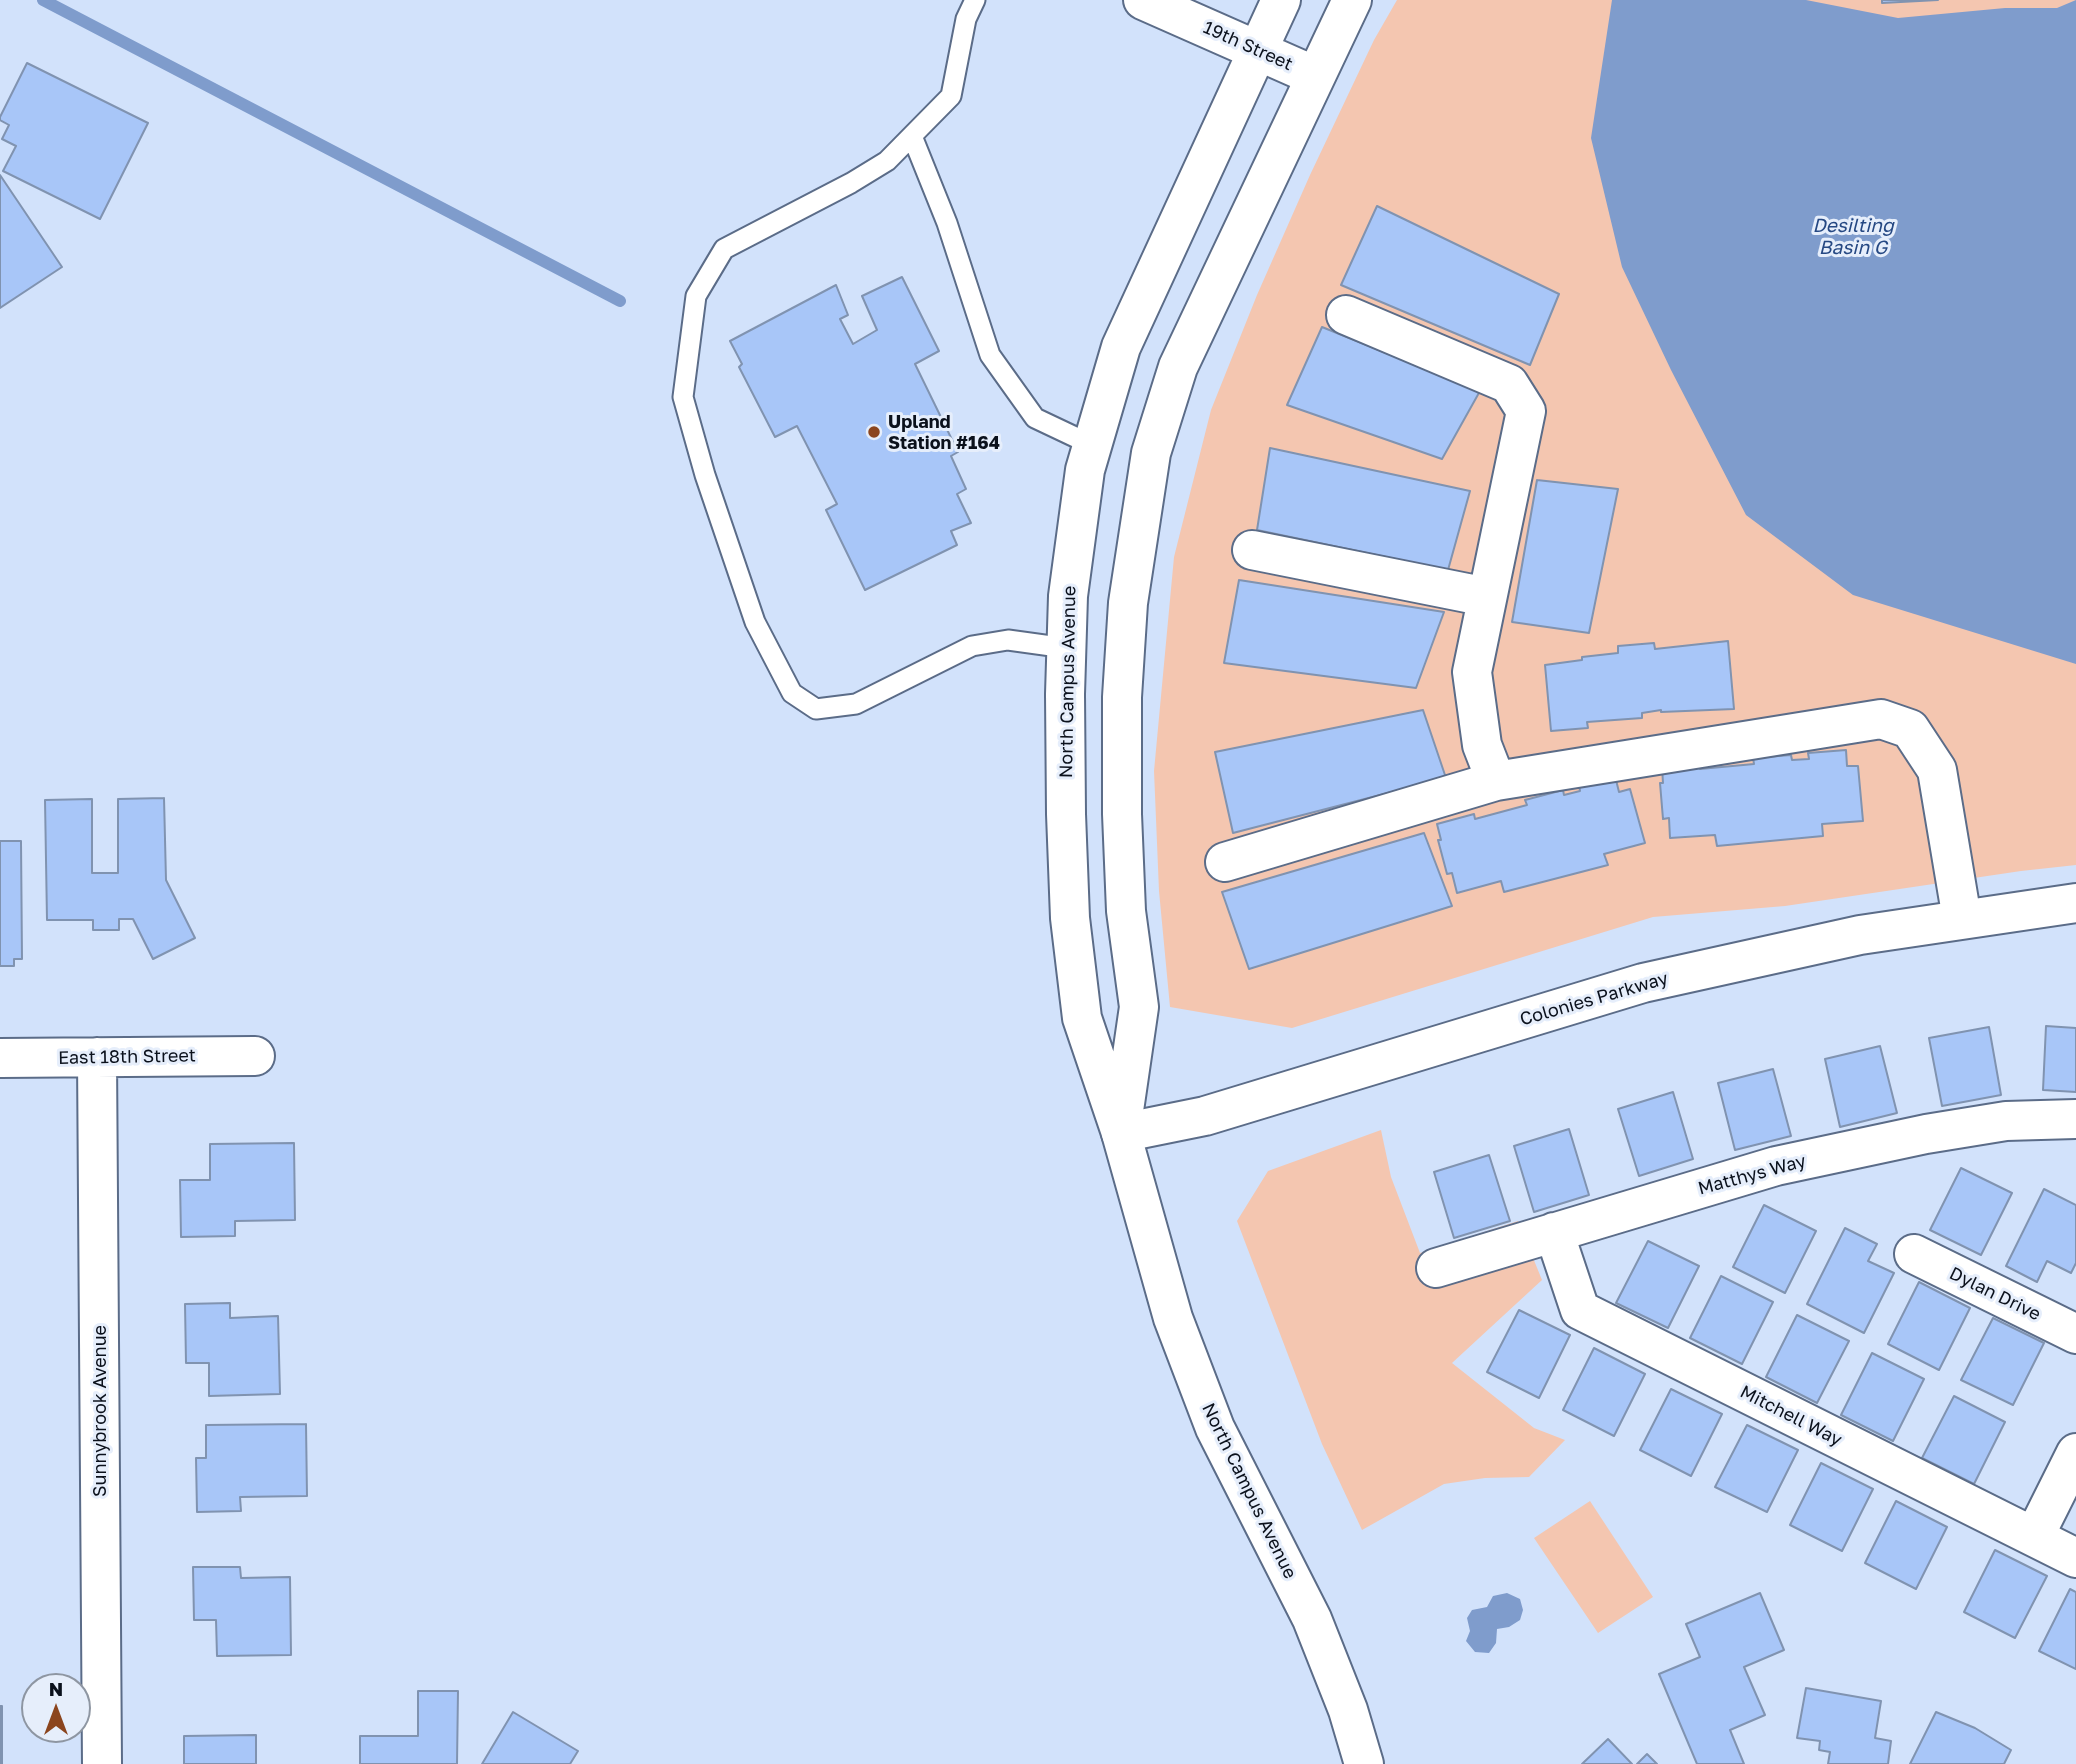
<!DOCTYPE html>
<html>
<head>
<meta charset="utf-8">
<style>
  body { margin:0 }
  #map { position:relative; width:2076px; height:1764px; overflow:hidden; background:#d2e2fb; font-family:"Golos Text",sans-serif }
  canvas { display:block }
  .north { position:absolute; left:21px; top:1673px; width:70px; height:70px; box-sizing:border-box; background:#e6eefb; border:2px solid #8e96a2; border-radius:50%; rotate:0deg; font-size:19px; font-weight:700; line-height:28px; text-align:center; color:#0b111c }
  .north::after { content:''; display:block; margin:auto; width:24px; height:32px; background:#8b451e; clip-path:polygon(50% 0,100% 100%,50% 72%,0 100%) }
</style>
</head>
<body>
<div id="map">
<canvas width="2076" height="1764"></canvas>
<div class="north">N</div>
</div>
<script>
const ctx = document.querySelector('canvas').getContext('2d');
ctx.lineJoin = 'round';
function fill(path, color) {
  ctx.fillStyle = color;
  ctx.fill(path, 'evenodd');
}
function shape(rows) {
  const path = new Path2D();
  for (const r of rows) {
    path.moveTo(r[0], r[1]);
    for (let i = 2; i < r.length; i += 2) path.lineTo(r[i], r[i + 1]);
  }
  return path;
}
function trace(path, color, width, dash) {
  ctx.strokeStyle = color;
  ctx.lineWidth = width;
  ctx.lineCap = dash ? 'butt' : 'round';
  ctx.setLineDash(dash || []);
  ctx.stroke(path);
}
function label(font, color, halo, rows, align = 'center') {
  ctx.font = font + ' "Golos Text",sans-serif';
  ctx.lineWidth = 6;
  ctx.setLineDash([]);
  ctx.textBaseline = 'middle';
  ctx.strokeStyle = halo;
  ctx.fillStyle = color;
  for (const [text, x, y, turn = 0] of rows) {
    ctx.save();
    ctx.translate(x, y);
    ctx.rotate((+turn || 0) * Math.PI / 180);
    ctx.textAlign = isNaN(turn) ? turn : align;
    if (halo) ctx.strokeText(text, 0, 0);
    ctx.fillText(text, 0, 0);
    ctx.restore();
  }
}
fill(shape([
  [1397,0,2076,0,2076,865,2021,871,1785,906,1653,917,1292,1028,1170,1007,1159,891,1154,771,1174,557,1211,410,1257,295,1310,175,1374,40],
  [1381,1130,1391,1177,1420,1253,1518,1221,1542,1280,1452,1363,1534,1428,1565,1440,1529,1477,1485,1478,1444,1484,1362,1530,1322,1444,1237,1221,1268,1171],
  [1590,1501,1653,1597,1598,1633,1534,1538]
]), '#f4c6b0');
fill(shape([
  [1612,0,1806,0,1898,18,2005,8,2057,8,2076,0,2076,664,1853,595,1746,515,1671,370,1622,267,1591,138],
  [1507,1593,1520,1599,1523,1610,1520,1620,1509,1627,1497,1629,1496,1643,1489,1653,1475,1652,1466,1641,1470,1631,1467,1618,1472,1610,1487,1607,1493,1596]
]), '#7f9ccc');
trace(shape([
  [43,0,620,301]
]), '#7f9ccc', 12);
const building = shape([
  [1882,0,1938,0,1882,3,1882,0],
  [27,63,148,123,100,219,3,171,16,146,2,139,9,125,0,120,0,117,27,63],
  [0,175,62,267,0,308,0,175],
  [1377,206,1559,294,1530,365,1341,285,1377,206],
  [902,277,939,351,915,364,958,452,951,456,966,489,957,494,971,523,951,531,957,545,865,590,826,510,837,504,797,426,775,437,739,367,742,364,730,341,836,285,848,315,840,319,853,344,877,330,862,296,902,277],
  [1322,327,1480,391,1442,459,1287,405,1322,327],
  [1270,448,1470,491,1448,570,1257,530,1270,448],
  [1537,480,1618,489,1589,633,1512,622,1537,480],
  [1239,580,1444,612,1416,688,1224,663,1239,580],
  [1728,641,1734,709,1661,712,1661,710,1642,713,1642,718,1587,722,1588,728,1551,731,1545,665,1582,660,1582,657,1618,653,1618,646,1654,643,1655,649,1728,641],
  [1423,710,1446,778,1233,833,1215,752,1423,710],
  [1846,750,1847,766,1858,766,1863,821,1822,824,1823,836,1717,846,1715,835,1670,838,1669,818,1663,819,1660,783,1663,783,1662,767,1700,764,1700,769,1754,764,1753,758,1791,755,1792,760,1809,759,1808,753,1846,750],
  [1615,776,1619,792,1630,789,1645,843,1604,854,1608,865,1504,892,1501,881,1457,893,1452,873,1447,874,1438,840,1441,840,1437,824,1474,814,1475,819,1527,805,1525,800,1563,790,1564,795,1580,791,1579,785,1615,776],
  [164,798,166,880,195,938,153,959,133,919,119,919,119,930,93,930,93,920,47,920,45,800,92,799,92,873,118,873,118,799,164,798],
  [1424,833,1452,906,1249,969,1222,892,1424,833],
  [0,841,21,841,22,959,14,959,14,966,0,966,0,841],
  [2046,1026,2076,1028,2076,1092,2043,1090,2046,1026],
  [1989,1027,2001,1095,1942,1106,1929,1038,1989,1027],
  [1880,1046,1897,1113,1840,1127,1825,1059,1880,1046],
  [1773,1069,1791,1136,1735,1150,1718,1083,1773,1069],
  [1673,1092,1693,1159,1639,1176,1618,1109,1673,1092],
  [1569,1129,1589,1195,1534,1212,1514,1146,1569,1129],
  [294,1143,295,1220,235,1221,235,1236,181,1237,180,1180,210,1180,210,1144,294,1143],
  [1489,1155,1510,1221,1454,1238,1434,1172,1489,1155],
  [1961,1168,2012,1193,1981,1255,1930,1230,1961,1168],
  [2044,1189,2076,1205,2076,1263,2071,1273,2047,1261,2037,1282,2006,1266,2044,1189],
  [1764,1205,1816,1231,1785,1293,1733,1267,1764,1205],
  [1845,1228,1877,1244,1868,1261,1894,1273,1864,1333,1807,1304,1845,1228],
  [1648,1241,1699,1266,1668,1328,1616,1303,1648,1241],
  [1721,1276,1773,1302,1742,1364,1690,1338,1721,1276],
  [1919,1282,1970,1308,1939,1370,1888,1344,1919,1282],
  [230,1303,230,1318,278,1316,280,1394,209,1396,209,1363,186,1363,185,1304,230,1303],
  [1519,1310,1570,1335,1539,1398,1487,1372,1519,1310],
  [1797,1315,1849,1341,1817,1403,1766,1377,1797,1315],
  [1993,1318,2044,1343,2013,1405,1961,1380,1993,1318],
  [1594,1348,1645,1374,1614,1436,1563,1410,1594,1348],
  [1872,1353,1924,1379,1893,1441,1841,1415,1872,1353],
  [1671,1389,1722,1414,1691,1476,1640,1450,1671,1389],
  [1954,1396,2005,1422,1974,1484,1922,1458,1954,1396],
  [306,1424,307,1496,240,1497,241,1511,197,1512,196,1458,206,1458,206,1425,306,1424],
  [1747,1425,1798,1450,1767,1512,1715,1487,1747,1425],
  [1821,1463,1873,1489,1842,1551,1790,1525,1821,1463],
  [1896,1501,1947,1527,1916,1589,1865,1563,1896,1501],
  [1995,1550,2047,1576,2015,1638,1964,1612,1995,1550],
  [193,1567,240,1567,241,1578,290,1577,291,1655,217,1656,216,1620,194,1620,193,1567],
  [2070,1589,2076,1592,2076,1669,2039,1651,2070,1589],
  [1760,1593,1784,1650,1744,1667,1765,1715,1730,1730,1744,1764,1697,1764,1659,1674,1700,1657,1686,1624,1760,1593],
  [1806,1688,1881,1701,1875,1738,1891,1741,1888,1764,1828,1764,1830,1752,1819,1750,1820,1741,1797,1738,1806,1688],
  [418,1691,458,1691,457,1764,360,1764,360,1736,418,1736,418,1691],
  [0,1706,2,1706,2,1764,0,1764,0,1706],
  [513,1712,578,1751,570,1764,482,1764,513,1712],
  [1936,1712,1975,1728,2011,1750,2004,1764,1910,1764,1936,1712],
  [256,1735,256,1764,184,1764,184,1736,256,1735],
  [1608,1739,1632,1764,1582,1764,1608,1739],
  [1647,1754,1657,1764,1637,1764,1647,1754]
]);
fill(building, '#a8c6f8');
trace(building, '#8093b0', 2);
const service = shape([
  [975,0,966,19,951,96,887,161,851,183,724,249,696,296,683,397,705,475,755,622,792,693,816,709,856,704,972,646,1008,640,1066,648],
  [912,136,947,223,990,355,1035,418,1092,445]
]);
const minor = shape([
  [1346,315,1509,384,1526,411,1472,672,1482,745,1496,781,1881,719,1910,729,1937,770,1962,919],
  [1252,550,1487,597],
  [1225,862,1496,781],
  [97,1057,102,1764],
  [0,1058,255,1056],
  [1554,1232,1580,1310,2076,1558],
  [1914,1254,2076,1334],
  [1436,1268,1776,1166,1926,1134,2006,1121,2076,1119],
  [2034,1537,2076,1453]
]);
const tertiary = shape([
  [1121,1133,1205,1116,1643,983,1860,935,2076,903]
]);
const secondary = shape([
  [1143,0,1315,76],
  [1281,0,1121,347,1085,470,1068,596,1065,694,1066,814,1070,918,1082,1018,1121,1133,1173,1318,1215,1428,1312,1619,1348,1710,1364,1764],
  [1122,1124,1139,1007,1126,911,1122,814,1122,697,1128,603,1151,453,1178,367,1352,0]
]);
trace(service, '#5b6c88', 23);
trace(minor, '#5b6c88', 42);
trace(tertiary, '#5b6c88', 42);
trace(secondary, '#5b6c88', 42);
trace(service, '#fff', 19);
trace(minor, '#fff', 38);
trace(tertiary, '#fff', 38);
trace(secondary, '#fff', 38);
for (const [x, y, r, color] of [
  [874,432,7,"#8b451e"]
]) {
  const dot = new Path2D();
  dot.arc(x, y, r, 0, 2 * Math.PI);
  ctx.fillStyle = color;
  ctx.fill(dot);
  trace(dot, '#e6eefb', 2.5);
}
label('18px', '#0b111c', '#e6eefb', [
  ["19th Street",1248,46,24],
  ["North Campus Avenue",1068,682,-89],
  ["Colonies Parkway",1594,999,-16],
  ["East 18th Street",127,1057,-1],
  ["Matthys Way",1752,1175,-15],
  ["Dylan Drive",1995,1294,26],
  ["Sunnybrook Avenue",100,1411,-90],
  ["Mitchell Way",1791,1416,27],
  ["North Campus Avenue",1249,1491,64]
]);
label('bold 18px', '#0b111c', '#e6eefb', [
  ["Upland",888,422],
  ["Station #164",888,443]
], 'left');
label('italic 19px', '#254883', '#e6eefb', [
  ["Desilting",1853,226],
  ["Basin G",1853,248]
]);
</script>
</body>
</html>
